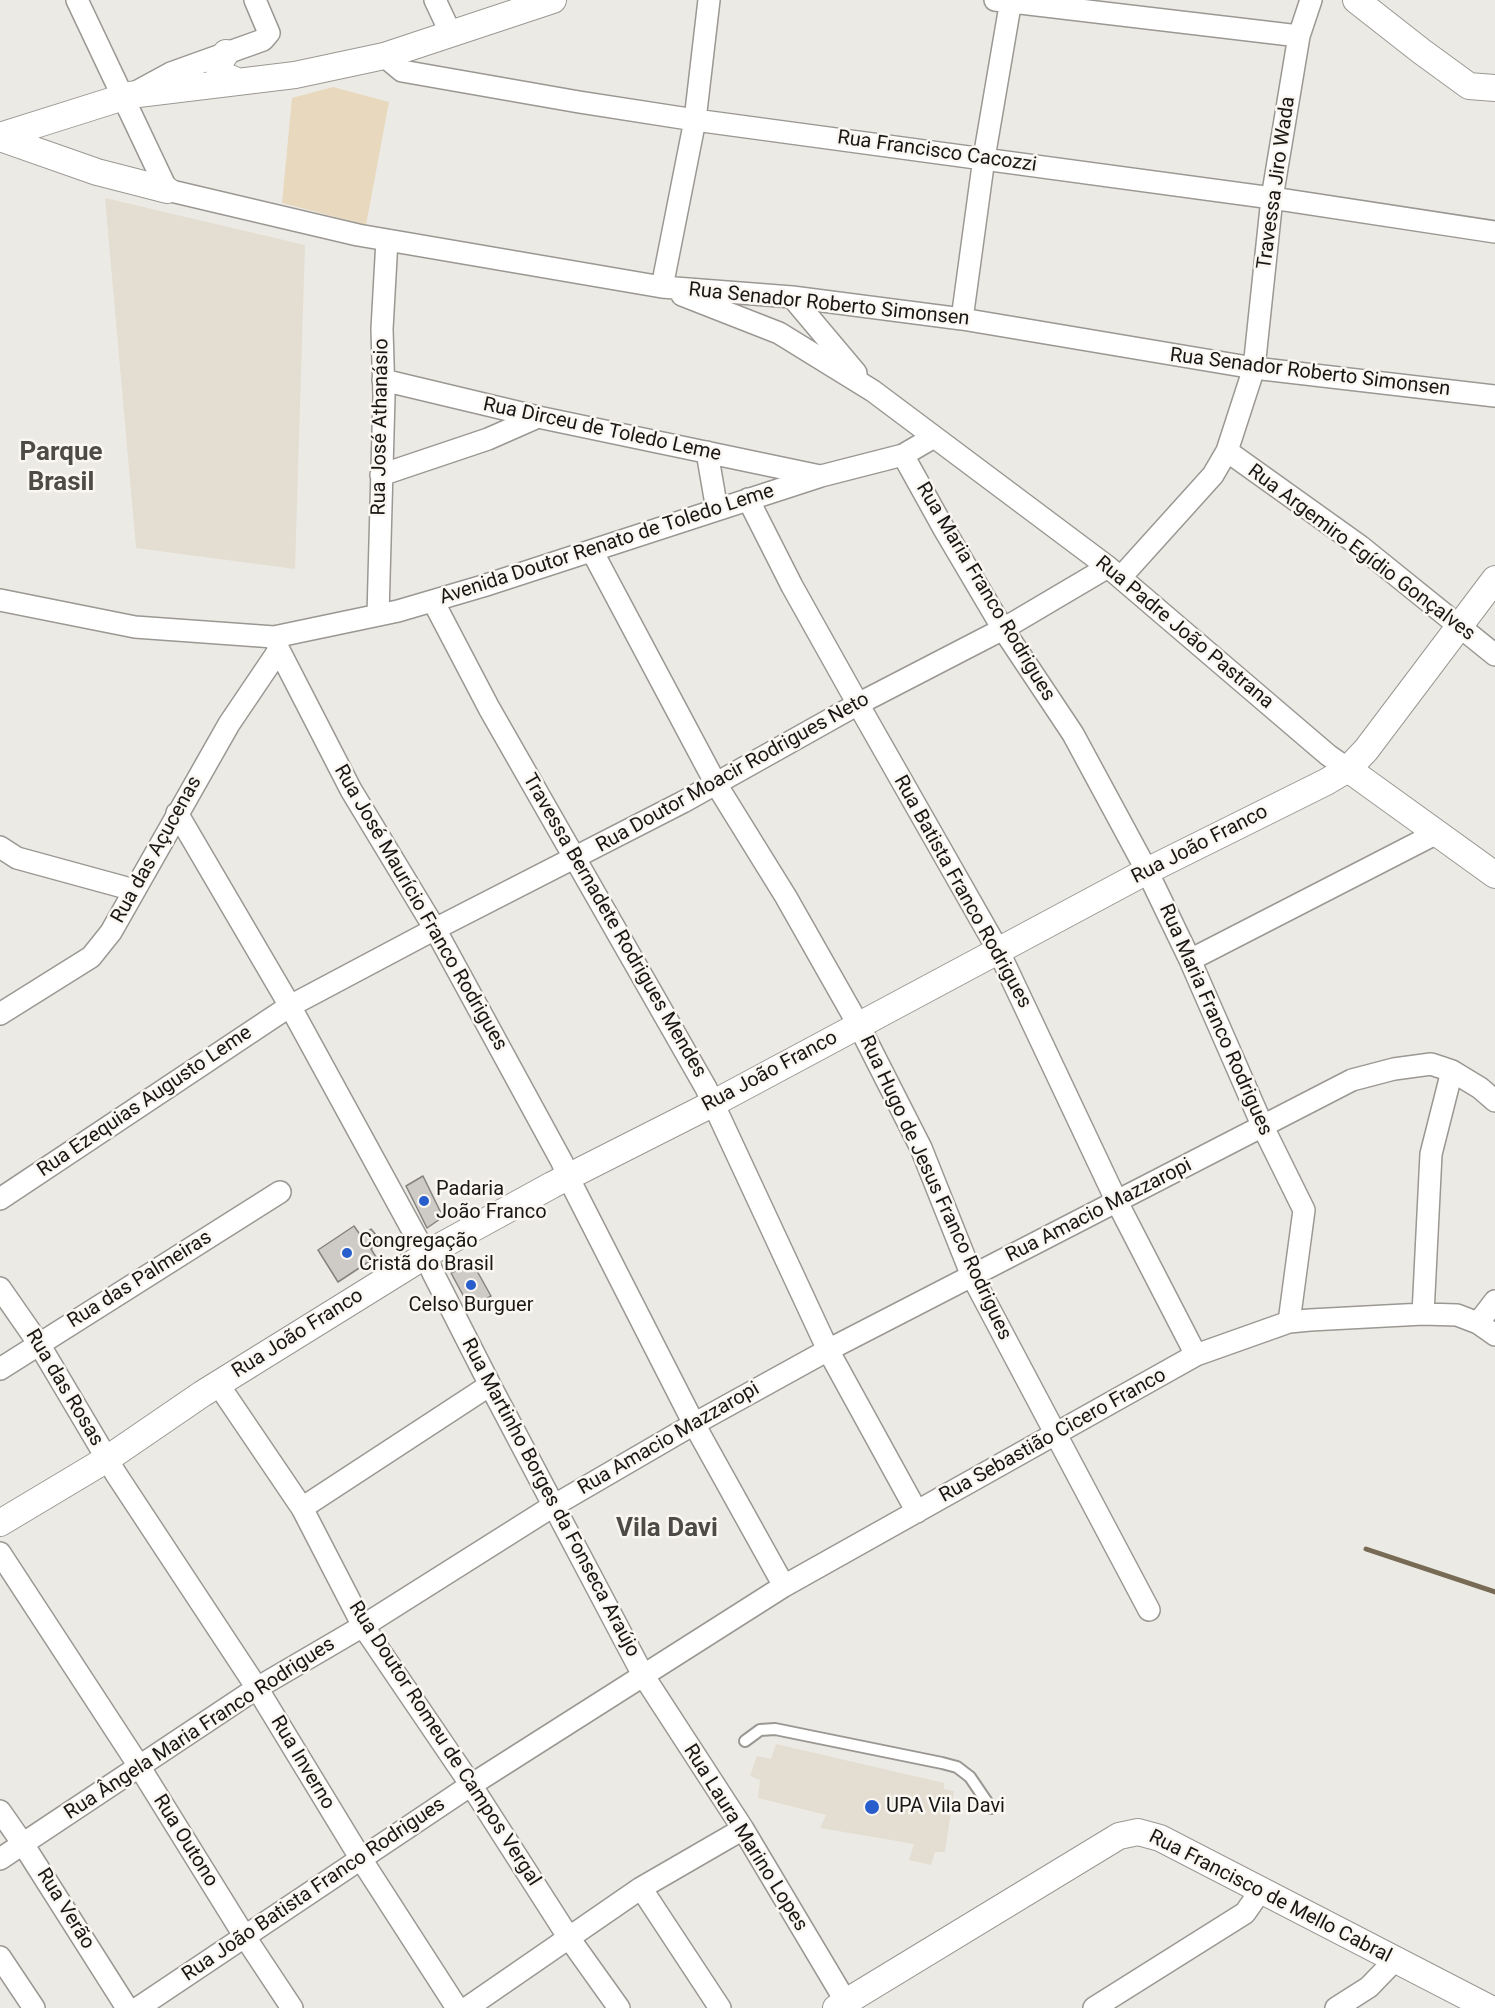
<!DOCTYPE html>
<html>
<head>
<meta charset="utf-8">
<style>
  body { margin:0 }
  canvas { display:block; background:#eceae4 }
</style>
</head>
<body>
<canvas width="1495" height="2008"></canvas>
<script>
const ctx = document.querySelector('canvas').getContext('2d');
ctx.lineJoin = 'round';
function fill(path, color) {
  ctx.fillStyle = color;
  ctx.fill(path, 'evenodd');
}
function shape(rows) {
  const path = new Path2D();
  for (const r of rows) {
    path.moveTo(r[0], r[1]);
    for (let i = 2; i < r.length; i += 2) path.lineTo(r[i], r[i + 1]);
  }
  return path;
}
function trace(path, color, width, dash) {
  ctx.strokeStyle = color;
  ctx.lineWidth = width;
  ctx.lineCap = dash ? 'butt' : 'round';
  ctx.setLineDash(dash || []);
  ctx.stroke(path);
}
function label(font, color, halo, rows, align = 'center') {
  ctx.font = font + ' Roboto,sans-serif';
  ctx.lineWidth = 5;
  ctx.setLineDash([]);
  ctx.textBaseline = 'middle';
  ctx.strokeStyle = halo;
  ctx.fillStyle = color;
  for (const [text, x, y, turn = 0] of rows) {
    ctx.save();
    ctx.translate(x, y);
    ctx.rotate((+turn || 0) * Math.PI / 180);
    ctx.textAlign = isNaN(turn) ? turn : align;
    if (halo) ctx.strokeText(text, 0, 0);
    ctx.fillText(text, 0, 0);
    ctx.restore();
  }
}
fill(shape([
  [105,198,305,245,295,569,136,548],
  [776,1744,944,1783,944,1789,954,1791,945,1852,935,1852,931,1865,909,1860,914,1844,820,1828,826,1815,758,1798,760,1780,750,1776,757,1756,771,1759]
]), '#e4ded2');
fill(shape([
  [333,87,389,102,366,225,282,203,292,98]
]), '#e7d8be');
trace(shape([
  [1366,1549,1495,1592]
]), '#786b55', 5);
const building = shape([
  [423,1176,443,1217,427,1228,406,1186,423,1176],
  [354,1226,361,1236,371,1229,377,1236,379,1242,371,1249,376,1257,338,1282,318,1250,354,1226],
  [472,1262,491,1296,470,1308,451,1273,472,1262]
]);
fill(building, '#cecbc6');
trace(building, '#86837e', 1.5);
const service = shape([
  [745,1741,760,1730,775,1729,942,1763,957,1767,970,1777,991,1808]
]);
const minor = shape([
  [77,0,167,190,358,235,662,287,792,297,962,319,1254,368,1495,396],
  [435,0,451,34],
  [995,0,1299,36],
  [384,56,402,71,579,102,695,120,1272,198,1495,232],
  [136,92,171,73,263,40,269,33,255,0],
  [662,287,695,120,709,0],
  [682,295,779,333,873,391,1108,567,1328,755,1348,769],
  [792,297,856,373],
  [962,319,984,158,1011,0],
  [383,380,538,417,820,476],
  [1227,451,1360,546,1495,655],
  [707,452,717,510],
  [903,455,944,529,1003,629,1073,734,1147,871,1190,960,1263,1127,1304,1210,1289,1322],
  [381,475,488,439,538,417],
  [748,499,792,586,858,704,998,950,1117,1202,1196,1355],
  [592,551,716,784,786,897,858,1024,921,1148,972,1276,1149,1610],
  [1121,577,1213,475,1227,451,1254,368,1272,198,1299,36,1311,0],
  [0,600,135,627,274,637,398,611,483,586,821,476,903,455,934,437],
  [433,601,489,708,706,1088,828,1350,917,1512],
  [378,615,384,396,382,329,387,240],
  [274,637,279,650,351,790,435,929,562,1162,568,1177,694,1424,784,1586],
  [177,813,290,1006,419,1242,433,1273,490,1385,643,1675,743,1829,846,2002],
  [0,847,17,858,134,890],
  [1190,960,1437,833],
  [0,1014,91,957,111,932,229,724,279,650],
  [0,1199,290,1006,435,929,683,802,858,704,1003,629,1108,567],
  [0,1288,39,1344,116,1474,257,1688,361,1859,457,2008],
  [1423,1314,1431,1154,1452,1071],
  [1478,1323,1495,1301],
  [0,1369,280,1192],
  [218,1384,302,1508,363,1626,471,1785,569,1938,619,2008],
  [302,1508,490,1385],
  [0,1553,139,1766,245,1937,292,2008],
  [0,1811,23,1844,127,2008],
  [0,1859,257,1688,363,1626,553,1506,694,1424,828,1350,1352,1080,1394,1069,1431,1064,1452,1071,1480,1088,1495,1101],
  [641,1888,720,2008],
  [0,1957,34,2008],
  [138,2008,471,1785,784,1586,1196,1355,1289,1322,1310,1320,1423,1314,1457,1315,1478,1323,1495,1335],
  [467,2008,641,1888,743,1829],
  [1094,2008,1245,1913,1261,1890],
  [1336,2008,1369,1987,1395,1960]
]);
const tertiary = shape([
  [1356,0,1421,51,1469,86,1495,88],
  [226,53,220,62,219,69,223,75,239,82],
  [0,136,130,95,295,75,384,56,553,0],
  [0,138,97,172,167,190],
  [1348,769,1495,875],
  [0,1523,107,1459,202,1394,439,1247,552,1185,712,1104,1147,871,1326,782,1348,769,1366,750,1495,579],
  [836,2008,1119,1836,1138,1832,1160,1838,1489,2008]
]);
trace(service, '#9b9893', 14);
trace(minor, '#9b9893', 24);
trace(tertiary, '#9b9893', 28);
trace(service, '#fff', 10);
trace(minor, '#fff', 21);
trace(tertiary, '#fff', 26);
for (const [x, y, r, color] of [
  [424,1201,6,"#275ecb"],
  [347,1253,6,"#275ecb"],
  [471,1285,6,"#275ecb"],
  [872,1807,8,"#275ecb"]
]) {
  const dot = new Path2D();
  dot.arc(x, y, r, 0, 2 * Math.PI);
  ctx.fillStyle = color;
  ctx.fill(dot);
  trace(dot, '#faf7f2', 2);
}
label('20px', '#181715', '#faf7f2', [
  ["Rua Francisco Cacozzi",937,152,8],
  ["Travessa Jiro Wada",1277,183,-82],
  ["Rua Senador Roberto Simonsen",829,305,6],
  ["Rua Senador Roberto Simonsen",1310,373,7],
  ["Rua José Athanásio",381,427,-89],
  ["Rua Dirceu de Toledo Leme",602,430,12],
  ["Avenida Doutor Renato de Toledo Leme",607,545,-18],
  ["Rua Argemiro Egídio Gonçalves",1361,553,37],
  ["Rua Maria Franco Rodrigues",985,592,59],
  ["Rua Padre João Pastrana",1184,633,40],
  ["Rua Doutor Moacir Rodrigues Neto",733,773,-29],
  ["Rua João Franco",1200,845,-27],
  ["Rua das Açucenas",157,850,-61],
  ["Rua Batista Franco Rodrigues",962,892,61],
  ["Rua José Maurício Franco Rodrigues",420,908,60],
  ["Travessa Bernadete Rodrigues Mendes",614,926,60],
  ["Rua Maria Franco Rodrigues",1215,1020,66],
  ["Rua João Franco",770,1072,-28],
  ["Rua Ezequias Augusto Leme",145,1102,-34],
  ["Rua Hugo de Jesus Franco Rodrigues",935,1188,65],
  ["Rua Amacio Mazzaropi",1099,1211,-27],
  ["Rua das Palmeiras",140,1280,-32],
  ["Rua João Franco",298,1334,-32],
  ["Rua das Rosas",64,1388,59],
  ["Rua Sebastião Cicero Franco",1053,1436,-29],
  ["Rua Amacio Mazzaropi",669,1439,-30],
  ["Rua Martinho Borges da Fonseca Araújo",550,1498,62],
  ["Rua Ângela Maria Franco Rodrigues",200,1729,-33],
  ["Rua Doutor Romeu de Campos Vergal",444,1744,57],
  ["Rua Inverno",302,1763,59],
  ["Rua Laura Marino Lopes",745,1838,58],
  ["Rua Outono",185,1841,58],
  ["Rua João Batista Franco Rodrigues",314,1890,-34],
  ["Rua Francisco de Mello Cabral",1270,1897,27],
  ["Rua Verão",65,1909,58]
]);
label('20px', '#181715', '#faf7f2', [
  ["Padaria",436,1190],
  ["João Franco",436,1213],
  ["Congregação",359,1242],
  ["Cristã do Brasil",359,1265],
  ["Celso Burguer",471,1306,"center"],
  ["UPA Vila Davi",886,1807]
], 'left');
label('bold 26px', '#4d4b47', '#faf7f2', [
  ["Parque",61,453],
  ["Brasil",61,483],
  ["Vila Davi",667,1529]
]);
</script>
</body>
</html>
